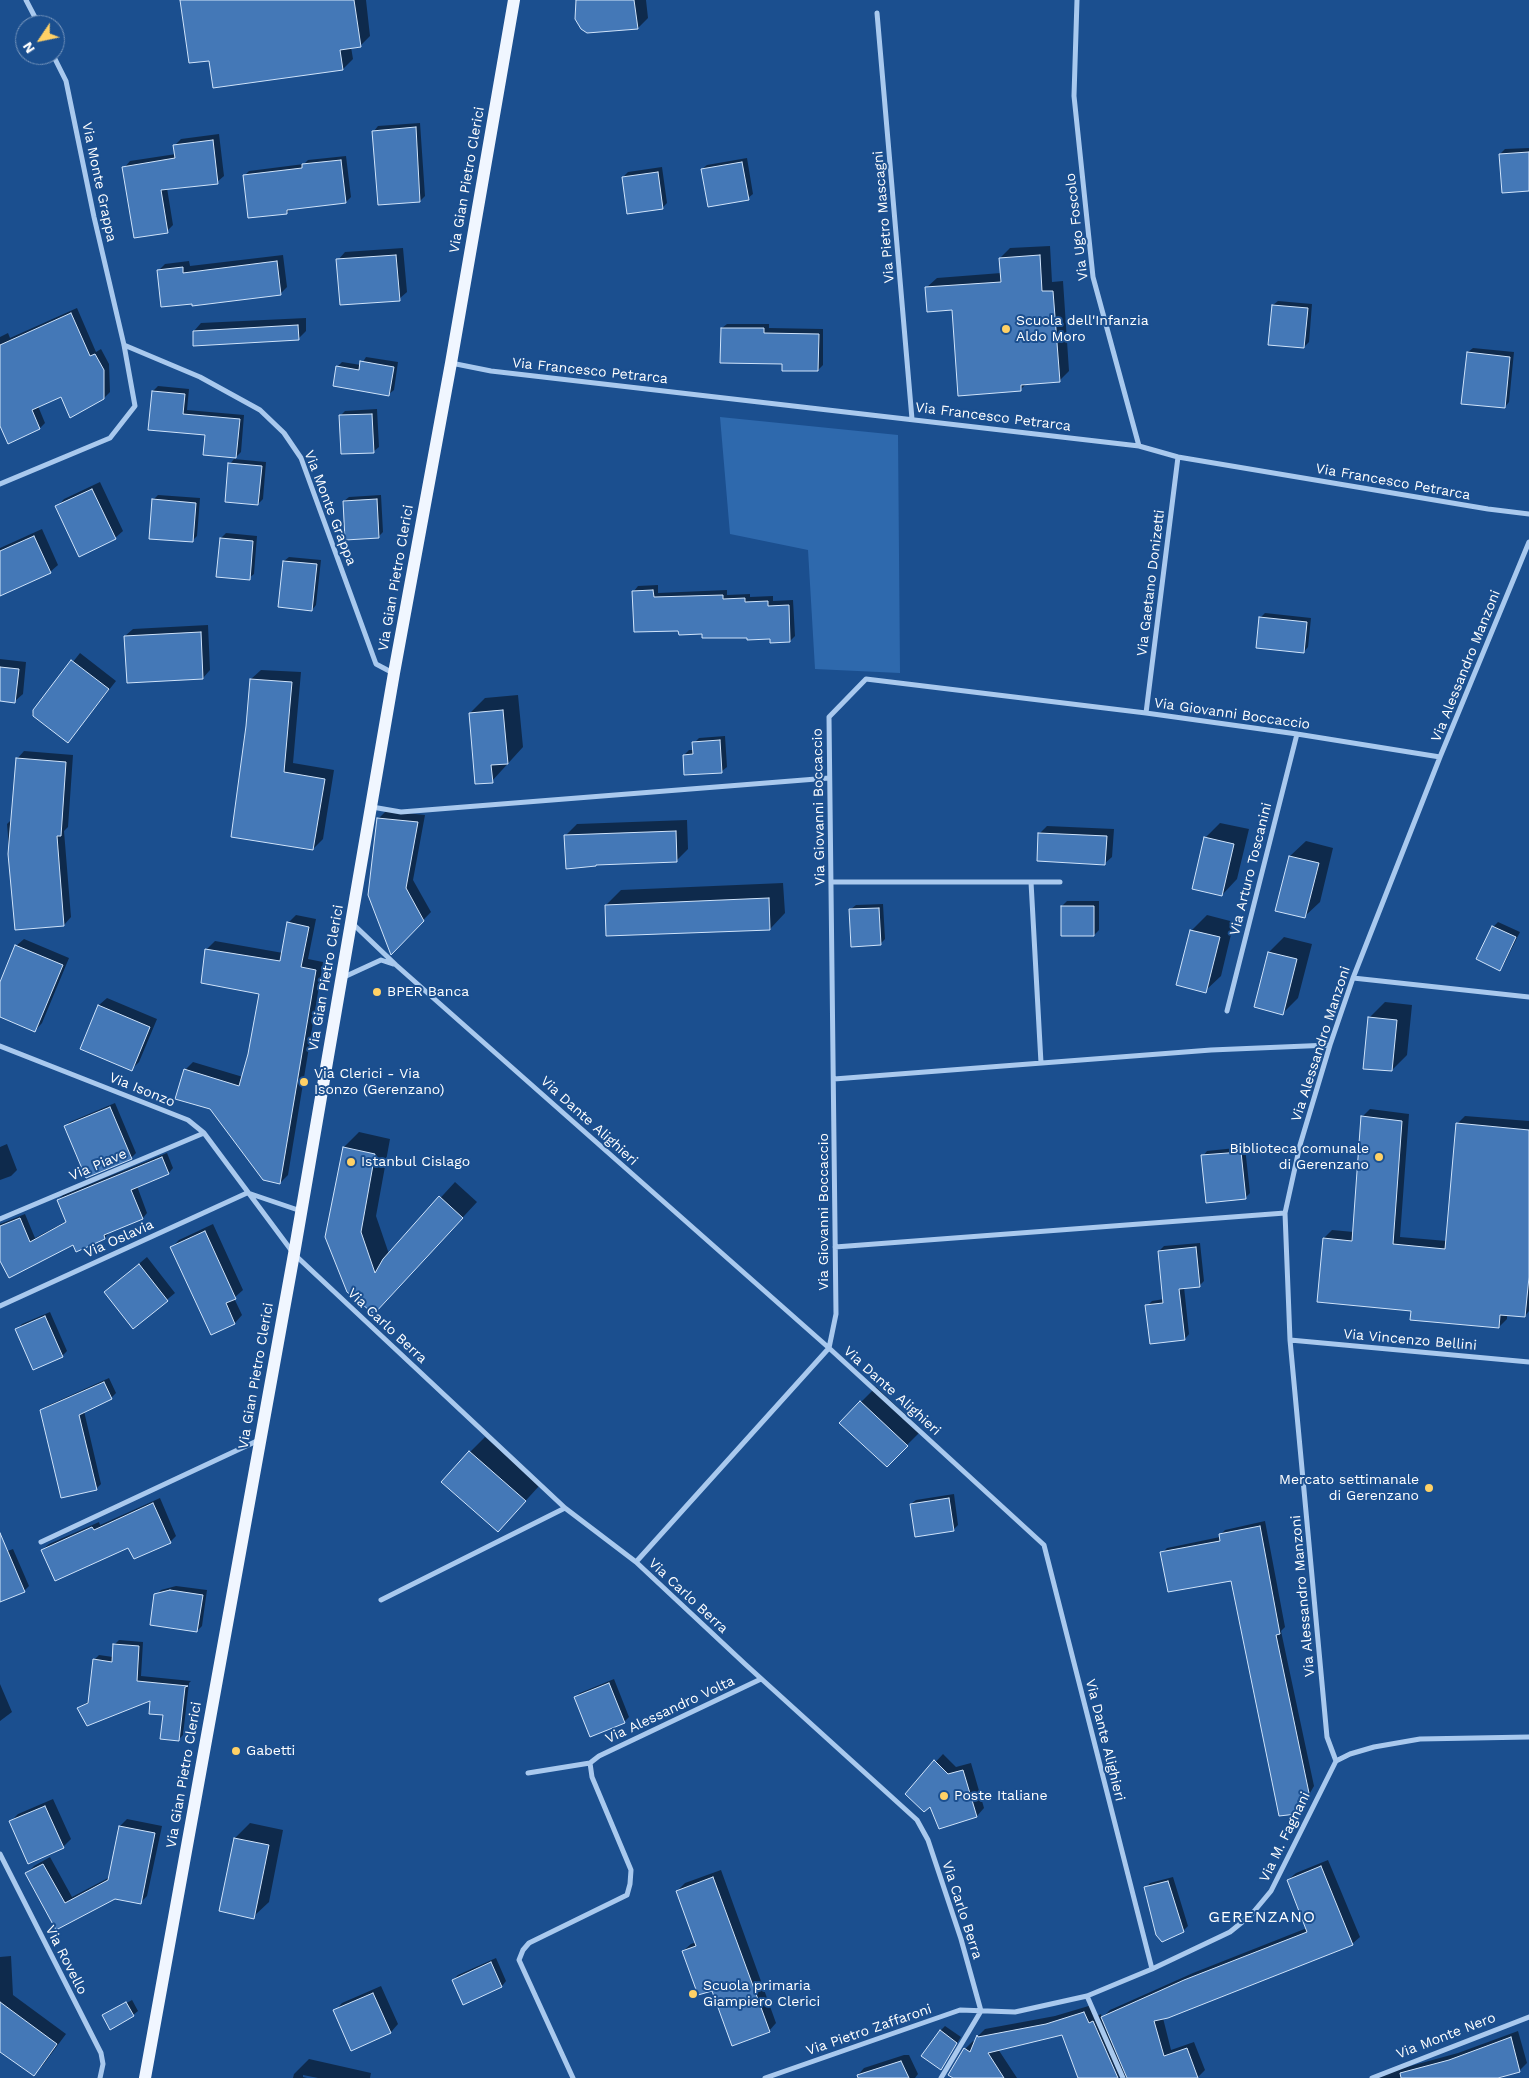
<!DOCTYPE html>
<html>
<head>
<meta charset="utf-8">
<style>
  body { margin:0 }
  #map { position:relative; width:1529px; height:2078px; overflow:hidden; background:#1b4f8f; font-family:"Work Sans",sans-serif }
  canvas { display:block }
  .north { position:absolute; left:15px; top:15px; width:50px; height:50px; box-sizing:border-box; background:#1b4f8f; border:1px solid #7695bc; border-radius:50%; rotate:236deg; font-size:14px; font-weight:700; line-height:20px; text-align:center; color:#fff }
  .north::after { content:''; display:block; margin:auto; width:18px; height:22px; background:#ffd166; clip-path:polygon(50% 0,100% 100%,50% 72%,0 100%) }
</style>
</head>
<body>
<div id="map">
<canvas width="1529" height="2078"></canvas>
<div class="north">N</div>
</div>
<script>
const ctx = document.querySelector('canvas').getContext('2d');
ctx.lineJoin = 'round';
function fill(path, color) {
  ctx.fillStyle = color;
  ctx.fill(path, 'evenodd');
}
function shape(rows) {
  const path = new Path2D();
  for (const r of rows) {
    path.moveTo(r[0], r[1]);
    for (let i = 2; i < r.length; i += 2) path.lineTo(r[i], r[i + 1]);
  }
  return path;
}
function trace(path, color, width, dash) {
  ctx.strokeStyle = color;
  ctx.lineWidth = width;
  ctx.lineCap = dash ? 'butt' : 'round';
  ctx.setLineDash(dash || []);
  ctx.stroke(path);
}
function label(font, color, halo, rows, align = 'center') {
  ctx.font = font + ' "Work Sans",sans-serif';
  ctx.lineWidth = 4;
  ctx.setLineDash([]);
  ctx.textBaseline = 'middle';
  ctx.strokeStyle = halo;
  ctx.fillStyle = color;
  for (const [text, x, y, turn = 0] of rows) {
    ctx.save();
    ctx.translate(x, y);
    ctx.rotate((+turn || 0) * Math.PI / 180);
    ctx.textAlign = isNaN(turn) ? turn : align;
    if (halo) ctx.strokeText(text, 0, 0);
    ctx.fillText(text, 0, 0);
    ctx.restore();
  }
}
fill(shape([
  [720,417,898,435,900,673,815,669,808,550,730,534]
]), '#2e69ad');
fill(shape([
  [181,0,366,0,370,36,360,46,351,47,353,59,343,69],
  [578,0,646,0,648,18,638,28,582,29,575,13],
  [420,123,425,196,420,201,379,203,374,131,378,126],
  [219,134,224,176,217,182,167,188,173,225,167,231,124,168,130,161,176,154,175,145,181,139],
  [1529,148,1529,189,1500,154,1505,149],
  [346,156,351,197,346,202,291,208,287,213,244,176,249,171,304,164,308,160],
  [747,158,753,194,748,198,702,169,707,165],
  [662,167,667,203,662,208,623,177,628,172],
  [1050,246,1052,282,1063,281,1069,371,1059,381,1027,383,1020,390,954,309,926,288,937,278,1001,273,1000,258,1010,248],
  [403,248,407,292,399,299,338,260,345,252],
  [283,255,287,287,280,294,158,271,165,264,189,261,190,266],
  [1278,301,1312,304,1309,342,1304,347,1273,305],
  [77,308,96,352,101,349,109,364,110,392,104,398,61,396,38,406,45,423,40,428,0,424,0,337,8,333,10,338],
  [306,318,306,331,299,338,194,331,201,323],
  [727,324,769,324,769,328,823,329,823,365,818,370,783,362,722,328],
  [1473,348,1514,352,1509,402,1505,407,1468,352],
  [366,357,398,362,394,390,389,394,337,367,342,362,361,365],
  [158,386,189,389,187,410,244,415,241,452,236,457,206,434,153,391],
  [377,409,379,447,374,451,340,416,345,411],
  [234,459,266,462,263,499,258,504,230,464],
  [100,482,123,531,115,538,57,507,64,499],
  [158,495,200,498,197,536,192,541,153,500],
  [381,495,383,532,378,537,344,501,349,497],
  [42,529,58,565,50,572,0,595,0,548],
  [226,533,257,536,254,574,249,578,221,538],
  [289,557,321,560,316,605,312,610,284,561],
  [658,585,658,593,727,590,727,595,750,594,750,597,773,596,773,601,793,600,795,636,790,641,680,630,634,591,638,586],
  [1265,613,1311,618,1308,647,1304,652,1260,618],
  [208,625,210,670,203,678,125,636,133,629],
  [80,653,116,681,68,742,32,714],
  [0,659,26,662,23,694,15,701,0,700],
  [261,670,301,672,293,763,334,770,323,839,313,849,248,726,251,679],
  [518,695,523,747,492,781,470,713,485,698],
  [725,736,727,767,722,771,684,755,689,750,694,750,694,743,699,738],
  [24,751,73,755,68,827,64,831,71,917,64,925,16,928,7,824,12,819,17,759],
  [386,811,425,815,413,880,431,912,392,952,379,818],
  [687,820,688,849,676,861,565,836,577,824],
  [1220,823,1249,829,1237,879,1222,895,1205,838],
  [1047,826,1114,829,1112,857,1104,864,1040,833],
  [1306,841,1333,848,1320,902,1304,917,1277,910,1290,856],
  [783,883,785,913,770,929,606,905,621,890],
  [1067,901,1099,901,1099,930,1094,935,1062,906],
  [883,904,885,939,880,944,851,909,856,905],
  [296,915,316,919,308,959,323,962,288,1175,280,1183,185,1070,193,1062,243,1077,249,1054,261,993,207,949,215,941,283,953,288,923],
  [1207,915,1234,922,1221,976,1205,991,1191,931],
  [1498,922,1520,932,1504,964,1499,969,1493,927],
  [1284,937,1312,944,1298,998,1283,1013,1269,952],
  [24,939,69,958,42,1023,35,1031,0,1016,0,985,16,946],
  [107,998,157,1019,139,1062,131,1070,81,1048,99,1005],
  [1385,1002,1412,1005,1407,1055,1392,1070,1369,1018],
  [115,1103,136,1153,131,1158,66,1126,70,1122],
  [1370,1109,1409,1114,1400,1237,1447,1241,1457,1124,1465,1116,1529,1121,1529,1311,1525,1316,1507,1314,1507,1319,1499,1327,1412,1310,1324,1238,1332,1230,1354,1232,1362,1117],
  [359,1132,390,1139,376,1216,389,1254,455,1182,477,1202,389,1297,348,1292,344,1147],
  [7,1144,17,1170,11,1176,0,1180,0,1147],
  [1245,1147,1250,1193,1245,1198,1203,1156,1207,1151],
  [167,1153,173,1168,169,1173,137,1186,147,1213,143,1218,109,1232,105,1238,0,1258,0,1224,25,1214,35,1238,67,1221,58,1200,63,1195],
  [213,1224,243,1290,234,1298,242,1315,235,1323,211,1334,172,1247,179,1240],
  [1200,1243,1204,1281,1199,1286,1184,1287,1189,1334,1185,1339,1147,1306,1152,1301,1164,1299,1159,1251,1164,1246],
  [147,1257,175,1293,134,1327,105,1292],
  [50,1312,67,1351,62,1356,17,1329,22,1324],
  [109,1378,116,1393,111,1398,84,1411,101,1484,96,1489,42,1411,47,1406],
  [876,1387,922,1430,902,1450,861,1402],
  [485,1437,540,1485,498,1531,470,1452],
  [954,1494,958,1525,953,1530,911,1504,916,1500],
  [160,1498,176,1536,170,1542,129,1546,42,1550,49,1544,99,1522,100,1525],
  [1265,1521,1285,1627,1281,1631,1314,1786,1302,1807,1296,1812,1232,1579,1162,1553,1167,1548,1220,1537,1220,1535,1225,1530],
  [13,1549,29,1586,24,1591,0,1601,0,1554],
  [176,1586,207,1590,202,1626,197,1631,156,1595,161,1590],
  [119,1640,143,1642,141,1676,191,1681,189,1683,183,1735,178,1740,164,1714,152,1699,79,1708,89,1701,94,1660,99,1655,113,1657,114,1645],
  [614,1679,629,1717,624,1722,575,1697,580,1693],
  [0,1684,12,1712,0,1721],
  [943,1754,956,1767,971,1763,984,1808,977,1816,940,1828,931,1804,906,1794],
  [53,1799,71,1839,63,1847,11,1821,18,1814],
  [127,1819,162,1826,147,1896,140,1903,115,1897,56,1928,27,1873,34,1866,50,1857,72,1897,110,1877,120,1826],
  [250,1823,283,1830,269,1902,253,1917,235,1838],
  [1328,1860,1360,1937,1352,1944,1163,2018,1171,2050,1194,2042,1205,2070,1198,2077,1079,2078,1063,2034,998,2049,1017,2078,955,2078,950,2074,965,2049,973,2041,975,2043,978,2036,985,2029,1055,2016,1092,2005,1097,2016,1101,2014,1102,2018,1110,2010,1193,1973,1307,1928,1288,1880,1296,1873],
  [721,1870,776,2023,769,2031,712,1989,683,1951,691,1944,696,1942,677,1891,685,1883],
  [1173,1877,1188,1926,1183,1931,1146,1888,1150,1883],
  [11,1956,13,1995,66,2034,43,2065,33,2075,0,2050,0,1957],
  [496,1958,506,1981,502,1986,464,2003,453,1980,458,1975],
  [381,1986,398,2024,391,2032,352,2049,335,2011,342,2003],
  [131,1998,138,2011,133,2015,103,2016,107,2012,107,2014,132,2000],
  [945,2026,961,2037,941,2068,940,2031],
  [1518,2031,1527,2063,1519,2071,1494,2078,1378,2078,1396,2070,1458,2053],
  [904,2055,909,2055,918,2074,915,2078,857,2078,857,2076,864,2068],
  [309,2059,371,2073,370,2078,318,2078,303,2075,303,2077,307,2078,293,2078,294,2074]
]), '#0007');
const building = shape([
  [180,0,354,0,361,47,340,50,343,70,213,88,209,61,189,63,180,0],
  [576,0,634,0,638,29,587,33,581,29,575,19,576,0],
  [416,127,420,202,378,205,372,131,416,127],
  [213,140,218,184,161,190,168,233,134,238,122,167,175,158,173,145,213,140],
  [1529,152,1529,191,1502,193,1499,154,1529,152],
  [341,160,346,203,287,210,287,214,248,218,243,175,302,168,302,164,341,160],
  [742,162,749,200,708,207,701,169,742,162],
  [658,172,663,209,627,214,622,177,658,172],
  [396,255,400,301,340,305,336,259,396,255],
  [1040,255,1042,291,1053,291,1060,382,1021,385,1021,391,958,396,952,310,927,312,925,287,1001,282,999,258,1040,255],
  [277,261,281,295,192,306,192,304,161,307,157,270,183,267,183,273,277,261],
  [1272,305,1308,308,1304,348,1268,345,1272,305],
  [71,313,90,356,95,354,104,370,104,399,70,418,61,397,32,410,40,429,8,444,0,426,0,345,71,313],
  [298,325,299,340,193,346,193,331,298,325],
  [721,328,764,328,764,333,819,334,818,371,782,371,782,364,720,363,721,328],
  [1467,352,1510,357,1505,408,1461,404,1467,352],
  [360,361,394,367,389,396,333,386,336,366,359,370,360,361],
  [152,391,185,394,183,414,240,419,236,458,203,455,205,435,148,430,152,391],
  [372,414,374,453,341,454,339,415,372,414],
  [228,463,262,466,258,505,225,502,228,463],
  [92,489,116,539,79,557,55,506,92,489],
  [152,499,196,503,193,542,149,539,152,499],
  [377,499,379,538,345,540,343,501,377,499],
  [34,536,51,573,0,596,0,551,34,536],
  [220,538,253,541,250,580,216,577,220,538],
  [283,561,317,564,312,611,278,607,283,561],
  [653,590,654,597,723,595,723,599,745,598,745,602,768,601,768,606,789,605,790,642,770,643,770,639,747,640,747,638,702,638,702,634,679,635,678,631,634,632,632,591,653,590],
  [1259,617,1307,622,1304,653,1256,648,1259,617],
  [201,632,203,679,127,683,124,636,201,632],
  [71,660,109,689,68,743,33,716,33,710,71,660],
  [0,667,19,669,15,703,0,701,0,667],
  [250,679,292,682,284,772,325,779,313,850,231,837,246,726,250,679],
  [503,710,508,764,491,765,493,783,475,784,469,713,503,710],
  [720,740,722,773,684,775,683,755,693,754,692,742,720,740],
  [16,758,66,762,61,836,57,836,64,926,15,930,8,854,16,758],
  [377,818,418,822,406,888,424,921,391,955,368,895,377,818],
  [676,831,677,862,596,865,596,866,566,869,564,835,676,831],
  [1038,833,1107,836,1105,865,1037,861,1038,833],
  [1204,837,1234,844,1222,896,1192,889,1204,837],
  [1289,856,1319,863,1305,918,1275,911,1289,856],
  [769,898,770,930,606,936,605,905,769,898],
  [1061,906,1094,906,1094,936,1061,936,1061,906],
  [879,908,881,945,851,947,849,909,879,908],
  [287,922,309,927,301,967,316,970,280,1184,263,1180,210,1109,175,1099,184,1069,239,1086,248,1054,259,994,201,983,205,949,280,961,287,922],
  [1492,926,1516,937,1500,971,1476,959,1492,926],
  [1190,930,1220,937,1206,993,1176,985,1190,930],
  [15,945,63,965,35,1032,0,1017,0,982,15,945],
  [1268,952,1297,959,1283,1015,1254,1007,1268,952],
  [98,1005,150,1027,132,1071,80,1049,98,1005],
  [1368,1017,1397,1020,1392,1071,1363,1069,1368,1017],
  [110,1107,132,1159,86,1178,64,1126,110,1107],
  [1361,1116,1402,1121,1393,1244,1445,1249,1456,1123,1529,1130,1529,1277,1525,1317,1500,1315,1499,1328,1410,1320,1411,1311,1317,1302,1323,1238,1352,1241,1361,1116],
  [343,1147,375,1154,361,1232,375,1273,383,1259,439,1196,463,1218,374,1314,347,1292,325,1237,343,1147],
  [1241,1152,1246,1199,1206,1203,1201,1155,1241,1152],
  [162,1157,169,1174,131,1190,143,1219,104,1235,105,1239,76,1252,73,1245,9,1278,0,1261,0,1226,20,1218,30,1242,66,1222,57,1200,162,1157],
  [205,1231,236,1299,226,1303,235,1324,211,1335,170,1247,205,1231],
  [1196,1247,1200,1287,1179,1289,1185,1340,1150,1344,1145,1305,1163,1303,1158,1251,1196,1247],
  [139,1264,168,1301,133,1329,104,1292,139,1264],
  [45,1316,63,1357,33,1370,15,1329,45,1316],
  [104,1382,112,1399,79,1415,97,1490,61,1498,40,1410,104,1382],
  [860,1401,908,1446,887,1467,839,1423,860,1401],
  [469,1451,526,1501,498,1532,441,1482,469,1451],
  [949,1498,954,1531,915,1537,910,1504,949,1498],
  [153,1503,171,1543,134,1559,128,1548,55,1581,41,1550,92,1527,94,1530,153,1503],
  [1260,1526,1280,1634,1276,1635,1309,1793,1297,1814,1279,1816,1231,1581,1168,1592,1160,1552,1220,1541,1219,1534,1260,1526],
  [0,1533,25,1592,0,1602,0,1533],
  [170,1590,203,1595,197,1632,150,1625,154,1594,170,1590],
  [113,1644,139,1646,137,1681,188,1686,185,1687,179,1741,160,1739,163,1715,149,1714,150,1701,87,1726,77,1708,88,1703,93,1659,112,1662,113,1644],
  [609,1683,625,1723,590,1737,574,1697,609,1683],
  [934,1760,948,1774,963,1770,977,1817,939,1829,930,1807,924,1812,905,1794,934,1760],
  [45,1806,64,1848,28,1864,9,1821,45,1806],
  [119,1826,155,1833,141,1904,115,1899,56,1930,25,1873,43,1864,65,1903,108,1880,119,1826],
  [234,1838,269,1845,254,1919,219,1911,234,1838],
  [1321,1866,1353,1945,1168,2018,1154,2021,1164,2056,1187,2048,1198,2078,1127,2078,1101,2017,1184,1980,1307,1932,1287,1880,1321,1866],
  [713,1877,770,2032,732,2046,712,1991,698,1995,682,1951,696,1946,676,1891,713,1877],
  [1168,1881,1184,1932,1162,1942,1156,1935,1144,1887,1168,1881],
  [491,1962,502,1987,463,2005,452,1980,491,1962],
  [373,1993,391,2033,351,2051,333,2010,373,1993],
  [0,2002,57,2044,34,2076,0,2052,0,2002],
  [126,2002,134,2016,110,2030,102,2015,126,2002],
  [1084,2012,1089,2023,1093,2021,1118,2078,1078,2078,1062,2035,988,2053,1004,2078,953,2078,948,2075,964,2048,970,2052,977,2035,978,2037,1046,2024,1084,2012],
  [940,2030,957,2043,941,2070,921,2056,940,2030],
  [1511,2037,1520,2072,1498,2078,1401,2078,1400,2073,1449,2060,1511,2037],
  [901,2061,909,2078,858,2078,857,2075,901,2061]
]);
fill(building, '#4478b7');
trace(building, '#cfe3fa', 1);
trace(shape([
  [26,0,39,25],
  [1077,0,1074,96,1093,277,1139,446],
  [877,13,912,419],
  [124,345,200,377,260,410,284,433,301,458,376,664,393,673],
  [451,363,491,371,1139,446,1178,457,1488,509,1529,514],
  [0,484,110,438,135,406,124,345,94,217,66,81,53,55],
  [1146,713,1178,457],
  [372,807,401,812,829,778],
  [831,882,1060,882],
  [1031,882,1041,1063],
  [352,923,396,965,829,1348,1044,1545,1152,1969],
  [344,977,381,960,393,964],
  [1353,978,1529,997],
  [1227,1011,1297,734],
  [0,1046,188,1120,204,1133,294,1254,565,1508,636,1562,745,1664,917,1820,928,1840,961,1939,981,2011],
  [834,1079,1211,1050,1330,1045],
  [248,1193,301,1211],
  [0,1219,204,1133],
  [835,1247,1285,1213],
  [0,1306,247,1193],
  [1290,1340,1529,1362],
  [41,1542,259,1440],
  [636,1562,829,1348,836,1314,829,717,866,679,1146,713,1297,734,1440,757],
  [381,1600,565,1508],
  [1336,1761,1327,1737,1290,1340,1285,1213,1300,1145,1330,1045,1353,978,1440,757,1529,542],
  [528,1773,590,1763],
  [0,1854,101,2053,103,2064,100,2078],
  [1087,1996,1123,2078],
  [573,2078,519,1960,523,1950,529,1943,627,1895,630,1884,631,1870,592,1777,590,1763,599,1756,761,1679],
  [765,2078,960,2010,1015,2012,1087,1996,1152,1969,1230,1932,1251,1915,1271,1891,1336,1761,1350,1754,1374,1747,1420,1739,1529,1737],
  [941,2078,981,2011],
  [1372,2078,1529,2017]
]), '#a9c9ee', 5);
trace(shape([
  [145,2078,294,1254,394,673,451,363,514,0]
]), '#f0f6ff', 12);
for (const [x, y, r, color] of [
  [1006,329,5,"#ffd166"],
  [377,992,5,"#ffd166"],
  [304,1082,5,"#ffd166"],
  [1379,1157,5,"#ffd166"],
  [351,1162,5,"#ffd166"],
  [1429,1488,5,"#ffd166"],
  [236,1751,5,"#ffd166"],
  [944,1796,5,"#ffd166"],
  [693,1994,5,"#ffd166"]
]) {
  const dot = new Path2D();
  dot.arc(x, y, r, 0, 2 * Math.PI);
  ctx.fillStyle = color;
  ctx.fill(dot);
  trace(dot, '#1b4f8f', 2);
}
label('14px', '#fff', '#1b4f8f', [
  ["Via Gian Pietro Clerici",467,180,-80],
  ["Via Monte Grappa",99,182,78],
  ["Via Pietro Mascagni",884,217,-95],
  ["Via Ugo Foscolo",1077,227,-97],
  ["Via Francesco Petrarca",590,371,6],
  ["Via Francesco Petrarca",993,417,7],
  ["Via Francesco Petrarca",1393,482,10],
  ["Via Monte Grappa",330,508,69],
  ["Via Gian Pietro Clerici",396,578,-80],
  ["Via Gaetano Donizetti",1151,583,-83],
  ["Via Alessandro Manzoni",1466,666,-68],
  ["Via Giovanni Boccaccio",1232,714,8],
  ["Via Giovanni Boccaccio",819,807,-91],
  ["Via Arturo Toscanini",1251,869,-76],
  ["Via Gian Pietro Clerici",326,978,-80],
  ["Via Alessandro Manzoni",1321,1044,-72],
  ["Via Isonzo",142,1090,22],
  ["Via Dante Alighieri",589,1121,42],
  ["Via Piave",98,1165,-23],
  ["Via Giovanni Boccaccio",824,1212,-90],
  ["Via Oslavia",119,1239,-24],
  ["Via Carlo Berra",387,1326,43],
  ["Via Vincenzo Bellini",1410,1340,5],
  ["Via Gian Pietro Clerici",256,1376,-80],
  ["Via Dante Alighieri",892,1391,42],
  ["Via Carlo Berra",688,1596,43],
  ["Via Alessandro Manzoni",1303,1596,-95],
  ["Via Alessandro Volta",670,1710,-25],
  ["Via Dante Alighieri",1105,1740,76],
  ["Via Gian Pietro Clerici",184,1775,-80],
  ["Via M. Fagnani",1285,1837,-64],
  ["Via Carlo Berra",962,1910,72],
  ["Via Rovello",66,1960,63],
  ["Via Pietro Zaffaroni",869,2030,-19],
  ["Via Monte Nero",1446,2036,-21]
]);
label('14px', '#fff', '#1b4f8f', [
  ["Scuola dell'Infanzia",1016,321],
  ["Aldo Moro",1016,337],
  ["BPER Banca",387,992],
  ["Via Clerici - Via",314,1074],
  ["Isonzo (Gerenzano)",314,1090],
  ["Biblioteca comunale",1369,1149,"right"],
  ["di Gerenzano",1369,1165,"right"],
  ["Istanbul Cislago",361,1162],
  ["Mercato settimanale",1419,1480,"right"],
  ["di Gerenzano",1419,1496,"right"],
  ["Gabetti",246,1751],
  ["Poste Italiane",954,1796],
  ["Scuola primaria",703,1986],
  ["Giampiero Clerici",703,2002]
], 'left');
ctx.letterSpacing = '1px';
label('16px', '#fff', '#1b4f8f', [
  ["GERENZANO",1262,1917]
]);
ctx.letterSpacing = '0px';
</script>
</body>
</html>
